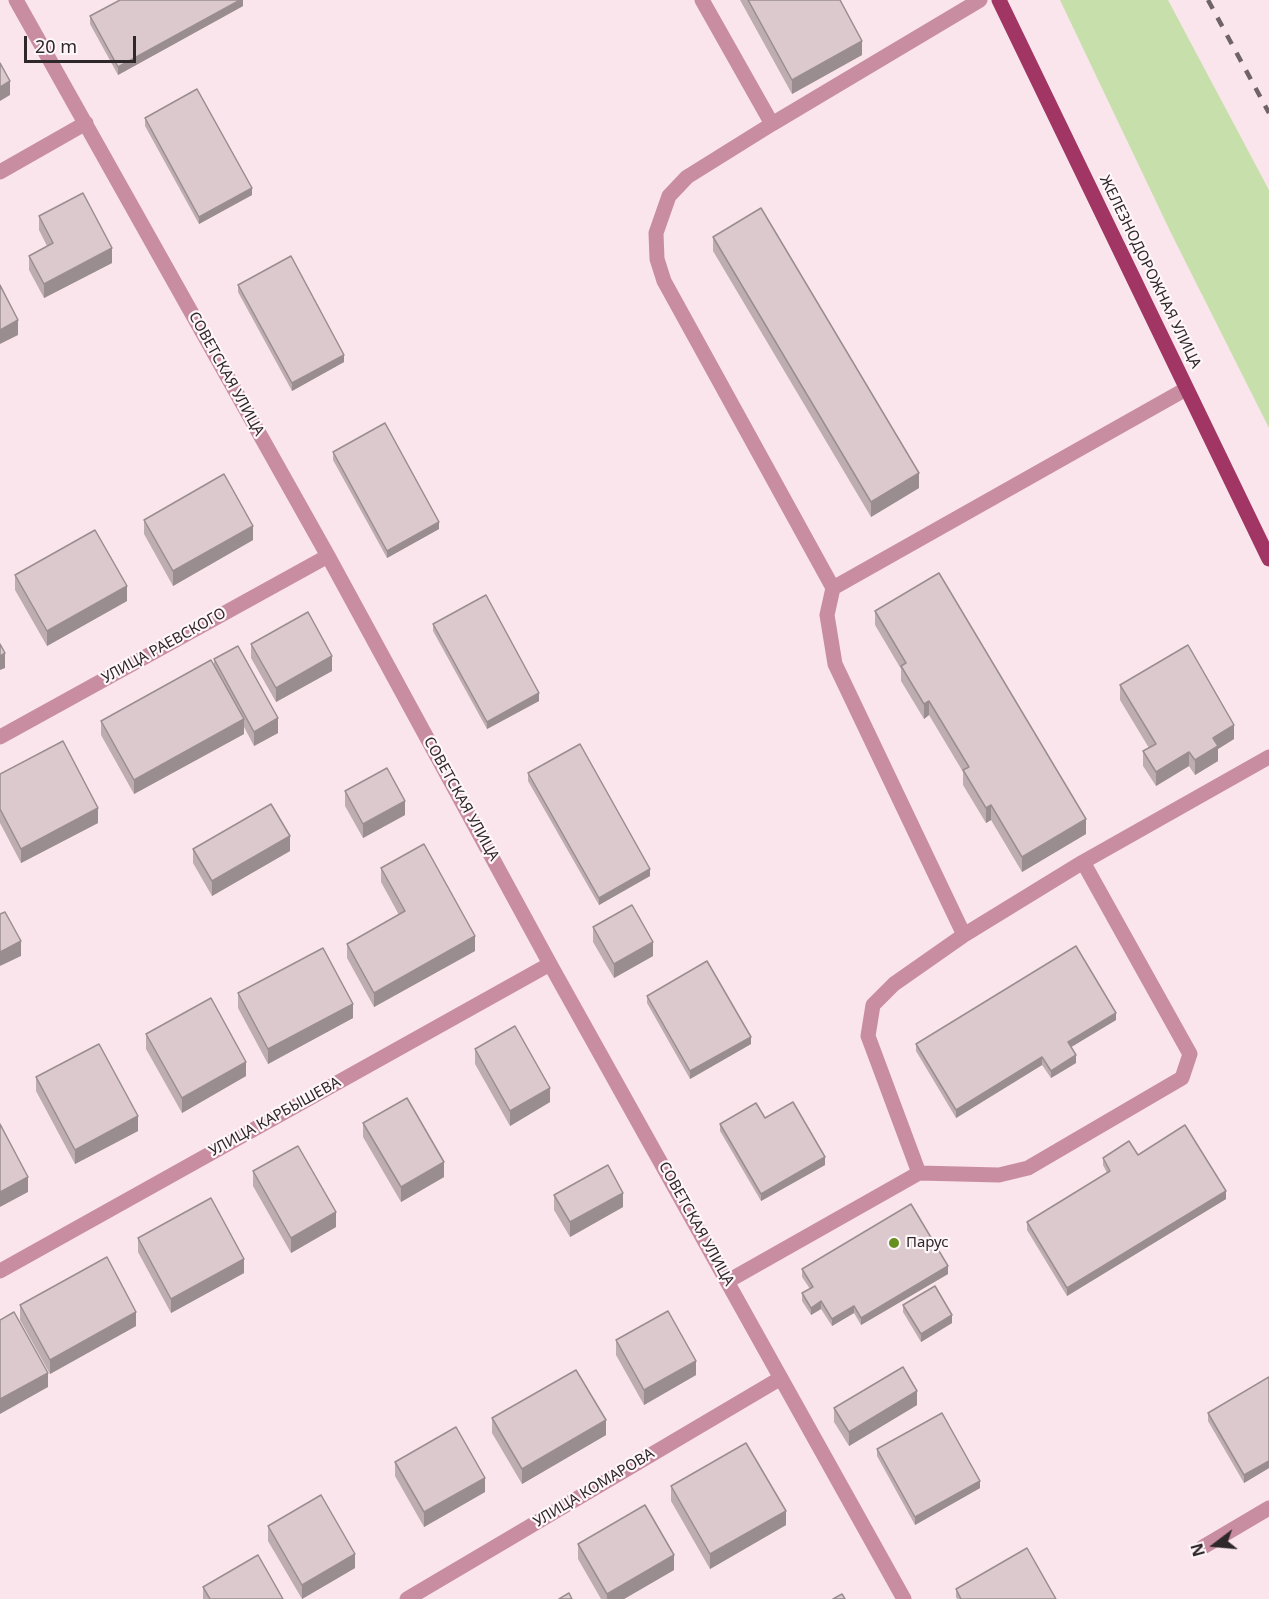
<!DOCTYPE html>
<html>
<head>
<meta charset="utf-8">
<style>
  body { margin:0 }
  #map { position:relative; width:1269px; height:1599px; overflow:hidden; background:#fae5ec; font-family:"Noto Sans",sans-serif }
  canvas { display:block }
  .north { position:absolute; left:1185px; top:1515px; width:60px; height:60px; -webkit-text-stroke:4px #fff6f9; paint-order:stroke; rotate:254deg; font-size:16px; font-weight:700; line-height:24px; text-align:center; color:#2f282a }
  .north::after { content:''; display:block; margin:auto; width:21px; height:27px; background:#2f282a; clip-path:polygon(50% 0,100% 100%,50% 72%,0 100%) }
  .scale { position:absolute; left:24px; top:36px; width:112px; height:27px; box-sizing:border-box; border:3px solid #2f282a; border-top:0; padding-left:8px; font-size:18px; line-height:21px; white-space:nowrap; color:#2f282a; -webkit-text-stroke:4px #fff6f9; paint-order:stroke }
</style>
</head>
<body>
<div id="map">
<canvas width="1269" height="1599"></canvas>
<div class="north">N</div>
<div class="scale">20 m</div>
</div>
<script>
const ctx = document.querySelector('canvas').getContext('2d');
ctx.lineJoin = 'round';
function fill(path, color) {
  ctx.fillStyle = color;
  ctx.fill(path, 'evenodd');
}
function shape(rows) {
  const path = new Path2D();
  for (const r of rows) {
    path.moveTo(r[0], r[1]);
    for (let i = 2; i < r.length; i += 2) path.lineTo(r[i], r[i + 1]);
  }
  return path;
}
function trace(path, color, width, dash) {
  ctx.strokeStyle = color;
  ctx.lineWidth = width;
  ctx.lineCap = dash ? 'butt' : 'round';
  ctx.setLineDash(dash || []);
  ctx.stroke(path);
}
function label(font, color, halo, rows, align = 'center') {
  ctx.font = font + ' "Noto Sans",sans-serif';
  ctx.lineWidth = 4.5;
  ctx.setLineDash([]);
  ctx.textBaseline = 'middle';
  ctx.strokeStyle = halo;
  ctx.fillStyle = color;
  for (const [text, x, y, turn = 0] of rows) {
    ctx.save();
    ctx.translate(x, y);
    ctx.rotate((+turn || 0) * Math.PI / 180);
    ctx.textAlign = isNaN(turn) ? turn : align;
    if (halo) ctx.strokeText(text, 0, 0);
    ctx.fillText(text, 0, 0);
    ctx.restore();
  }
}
fill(shape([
  [1060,0,1168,0,1269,190,1269,428,1171,233]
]), '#c7e0ab');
trace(shape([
  [16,0,328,556,550,964,904,1599],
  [702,0,772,124,980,0],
  [772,124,687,177,669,196,656,233,657,259,664,281,833,588,1186,389],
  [0,172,86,123],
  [833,588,827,615,835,664,964,935,1083,862,1269,757],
  [0,737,328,556],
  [919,1173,868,1036,873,1005,894,984,964,935],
  [0,1271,550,964],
  [728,1281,919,1173,999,1175,1028,1168,1182,1078,1190,1054,1083,862],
  [1203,1547,1269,1508],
  [407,1599,781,1378]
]), '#c98da1', 15);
trace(shape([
  [999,0,1269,559]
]), '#a13664', 15);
trace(shape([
  [1208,0,1269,113]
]), '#6f6367', 4.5, [10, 10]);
fill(shape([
  [243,0,243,6,118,75,90,24,90,16],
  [740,0,840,0,862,55,792,94],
  [145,118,252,195,199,224,145,126],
  [39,216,112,263,44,298,29,270,29,256,47,246,39,230],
  [713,237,919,488,871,517,713,251],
  [238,285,344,362,292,391,238,292],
  [333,452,439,529,387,558,333,460],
  [144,520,253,540,173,586,144,534],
  [15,575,127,601,47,646,15,590],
  [875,611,1086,834,1022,872,991,820,986,823,963,785,963,772,929,715,924,719,901,681,901,669,875,625],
  [433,624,539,701,487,729,433,631],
  [251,644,332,671,276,702,251,658],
  [214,659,278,733,254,746,244,727,244,734,134,794,101,735,101,721,214,665],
  [1120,685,1234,739,1218,749,1218,761,1195,775,1189,766,1156,786,1143,766,1143,751,1149,748,1120,700],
  [528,773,650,876,599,905,528,781],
  [0,774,98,823,21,863,0,823],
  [345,791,405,815,363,838,345,806],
  [193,849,290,851,212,896,193,863],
  [381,868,475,951,374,1007,347,958,347,944,399,915,381,882],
  [593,927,653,956,614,978,593,942],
  [238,993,353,1018,268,1064,238,1008],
  [647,996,751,1044,690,1079,647,1003],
  [1116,1020,1071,1047,1076,1063,1051,1078,1042,1065,956,1118,916,1051,916,1044],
  [146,1034,246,1076,182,1113,146,1049],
  [475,1049,550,1102,510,1126,475,1064],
  [36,1077,138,1131,75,1164,36,1091],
  [363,1123,444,1177,401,1202,363,1137],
  [720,1124,825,1165,761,1201,720,1131],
  [1138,1155,1226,1199,1067,1296,1027,1230,1027,1222,1107,1173,1103,1165,1103,1158],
  [253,1171,336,1227,291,1253,253,1186],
  [554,1195,623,1207,570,1237,554,1210],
  [138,1238,244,1273,171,1313,138,1252],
  [802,1269,948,1274,861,1325,854,1313,832,1326,821,1309,811,1315,802,1301,802,1293,810,1289,802,1277],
  [20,1305,136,1326,50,1374,20,1320],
  [903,1305,952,1323,921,1342,903,1312],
  [616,1340,696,1375,644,1405,616,1355],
  [1269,1377,1269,1468,1244,1483,1208,1421,1208,1413],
  [917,1405,849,1446,834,1422,834,1408],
  [492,1418,606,1435,522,1484,492,1433],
  [877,1449,980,1488,915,1525,877,1456],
  [395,1462,485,1492,424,1527,395,1476],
  [671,1486,786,1525,710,1569,671,1501],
  [268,1526,355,1568,302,1599,268,1541],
  [578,1544,674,1570,624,1599,601,1599,578,1559],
  [203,1587,283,1599,203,1599],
  [956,1589,1056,1599,957,1599,956,1597]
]), '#bdadb1');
fill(shape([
  [240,0,243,0,243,6,118,75,118,67],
  [862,41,862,55,792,94,792,80],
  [10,81,10,95,0,101,0,87],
  [252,188,252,195,199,224,199,217],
  [112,248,112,263,44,298,44,284],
  [18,320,18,335,0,344,0,330],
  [344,355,344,362,292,391,292,383],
  [919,473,919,488,871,517,871,502],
  [439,522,439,529,387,558,387,551],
  [253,526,253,540,173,586,173,571],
  [127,586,127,601,47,646,47,631],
  [5,653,5,668,0,670,0,656],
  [332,656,332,671,276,702,276,688],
  [539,693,539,701,487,729,487,722],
  [929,701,929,715,924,719,924,704],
  [278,718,278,733,254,746,254,732],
  [244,719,244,734,134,794,134,780],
  [1234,725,1234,739,1218,749,1218,761,1195,775,1195,760,1213,738],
  [1189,752,1189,766,1156,786,1156,772],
  [405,801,405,815,363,838,363,824],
  [991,805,991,820,986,823,986,808],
  [98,808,98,823,21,863,21,849],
  [1086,819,1086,834,1022,872,1022,857],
  [290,836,290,851,212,896,212,881],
  [650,869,650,876,599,905,599,898],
  [475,936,475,951,374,1007,374,993],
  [21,941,21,956,0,966,0,952],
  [653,942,653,956,614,978,614,964],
  [353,1004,353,1018,268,1064,268,1049],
  [1116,1013,1116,1020,1068,1049,1068,1042],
  [751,1037,751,1044,690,1079,690,1071],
  [1076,1055,1076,1063,1051,1078,1051,1071],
  [1042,1057,1042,1065,956,1118,956,1110],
  [246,1062,246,1076,182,1113,182,1098],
  [550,1088,550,1102,510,1126,510,1111],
  [138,1116,138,1131,75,1164,75,1150],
  [825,1157,825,1165,761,1201,761,1194],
  [444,1162,444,1177,401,1202,401,1187],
  [28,1177,28,1192,0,1207,0,1192],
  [1226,1191,1226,1199,1067,1296,1067,1288],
  [623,1193,623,1207,570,1237,570,1222],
  [336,1212,336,1227,291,1253,291,1238],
  [244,1259,244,1273,171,1313,171,1299],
  [948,1266,948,1274,861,1325,861,1318],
  [821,1301,821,1309,811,1315,811,1308],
  [854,1306,854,1313,832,1326,832,1319],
  [136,1312,136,1326,50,1374,50,1360],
  [952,1315,952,1323,921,1342,921,1334],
  [696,1361,696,1375,644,1405,644,1390],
  [48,1373,48,1387,0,1414,0,1399],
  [917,1391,917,1405,849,1446,849,1432],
  [606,1420,606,1435,522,1484,522,1469],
  [1269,1461,1269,1468,1244,1483,1244,1475],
  [485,1478,485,1492,424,1527,424,1512],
  [980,1481,980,1488,915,1525,915,1517],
  [786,1511,786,1525,710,1569,710,1554],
  [355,1554,355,1568,302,1599,302,1585],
  [674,1555,674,1570,624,1599,607,1599,607,1594]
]), '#9a8d90');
const building = shape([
  [120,0,240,0,118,67,90,16,120,0],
  [748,0,840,0,862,41,792,80,748,0],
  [0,63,10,81,0,87,0,63],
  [197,89,252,188,199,217,145,118,197,89],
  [83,193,112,248,44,284,29,256,53,243,39,216,83,193],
  [761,208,919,473,871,502,713,237,761,208],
  [291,256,344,355,292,383,238,285,291,256],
  [0,285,18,320,0,330,0,285],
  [385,423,439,522,387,551,333,452,385,423],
  [224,474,253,526,173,571,144,520,224,474],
  [95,530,127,586,47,631,15,575,95,530],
  [939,573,1086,819,1022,857,991,805,986,808,963,770,969,767,929,701,924,704,901,666,906,663,875,611,939,573],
  [486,595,539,693,487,722,433,624,486,595],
  [308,612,332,656,276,688,251,644,308,612],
  [0,644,5,653,0,656,0,644],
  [1188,645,1234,725,1213,738,1218,746,1195,760,1189,752,1156,772,1143,751,1156,744,1120,685,1188,645],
  [238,646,278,718,254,732,214,659,238,646],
  [211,660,244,719,134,780,101,721,211,660],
  [63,741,98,808,21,849,0,809,0,774,63,741],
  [580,744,650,869,599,898,528,773,580,744],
  [387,768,405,801,363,824,345,791,387,768],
  [271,804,290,836,212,881,193,849,271,804],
  [424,844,475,936,374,993,347,944,405,911,381,868,424,844],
  [632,905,653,942,614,964,593,927,632,905],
  [5,912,21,941,0,952,0,914,5,912],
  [1076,946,1116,1013,1068,1042,1076,1055,1051,1071,1042,1057,956,1110,916,1044,1076,946],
  [323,948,353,1004,268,1049,238,993,323,948],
  [707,961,751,1037,690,1071,647,996,707,961],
  [211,998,246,1062,182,1098,146,1034,211,998],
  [515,1026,550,1088,510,1111,475,1049,515,1026],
  [99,1044,138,1116,75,1150,36,1077,99,1044],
  [407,1098,444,1162,401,1187,363,1123,407,1098],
  [793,1102,825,1157,761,1194,720,1124,756,1103,765,1118,793,1102],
  [0,1124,28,1177,0,1192,0,1124],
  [1185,1125,1226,1191,1067,1288,1027,1222,1110,1171,1103,1158,1129,1141,1138,1155,1185,1125],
  [298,1146,336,1212,291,1238,253,1171,298,1146],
  [608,1165,623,1193,570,1222,554,1195,608,1165],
  [211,1198,244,1259,171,1299,138,1238,211,1198],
  [911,1204,948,1266,861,1318,854,1306,832,1319,821,1301,811,1308,802,1293,813,1287,802,1269,911,1204],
  [107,1257,136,1312,50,1360,20,1305,107,1257],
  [935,1286,952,1315,921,1334,903,1305,935,1286],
  [668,1311,696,1361,644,1390,616,1340,668,1311],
  [14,1312,48,1373,0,1399,0,1320,14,1312],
  [903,1367,917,1391,849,1432,834,1408,903,1367],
  [576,1370,606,1420,522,1469,492,1418,576,1370],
  [1269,1377,1269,1461,1244,1475,1208,1413,1269,1377],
  [942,1413,980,1481,915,1517,877,1449,942,1413],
  [456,1427,485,1478,424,1512,395,1462,456,1427],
  [746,1443,786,1511,710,1554,671,1486,746,1443],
  [321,1495,355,1554,302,1585,268,1526,321,1495],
  [645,1505,674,1555,607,1594,578,1544,645,1505],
  [1027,1548,1056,1599,961,1599,956,1589,1027,1548],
  [258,1555,283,1599,210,1599,203,1587,258,1555],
  [569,1593,572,1599,559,1599,569,1593],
  [842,1594,845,1599,833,1599,842,1594]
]);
fill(building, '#dcc9ce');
trace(building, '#9a8d90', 1.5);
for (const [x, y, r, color] of [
  [894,1243,6,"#658f1f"]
]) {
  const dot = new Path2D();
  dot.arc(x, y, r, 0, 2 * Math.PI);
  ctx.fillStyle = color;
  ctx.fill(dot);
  trace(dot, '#fff6f9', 2);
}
label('15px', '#2f282a', '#fff6f9', [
  ["ЖЕЛЕЗНОДОРОЖНАЯ УЛИЦА",1150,272,64],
  ["СОВЕТСКАЯ УЛИЦА",226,374,61],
  ["УЛИЦА РАЕВСКОГО",164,646,-29],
  ["СОВЕТСКАЯ УЛИЦА",461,799,61],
  ["УЛИЦА КАРБЫШЕВА",275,1117,-29],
  ["СОВЕТСКАЯ УЛИЦА",696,1224,61],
  ["УЛИЦА КОМАРОВА",594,1488,-31]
]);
label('15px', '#2f282a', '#fff6f9', [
  ["Парус",906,1243]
], 'left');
</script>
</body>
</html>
